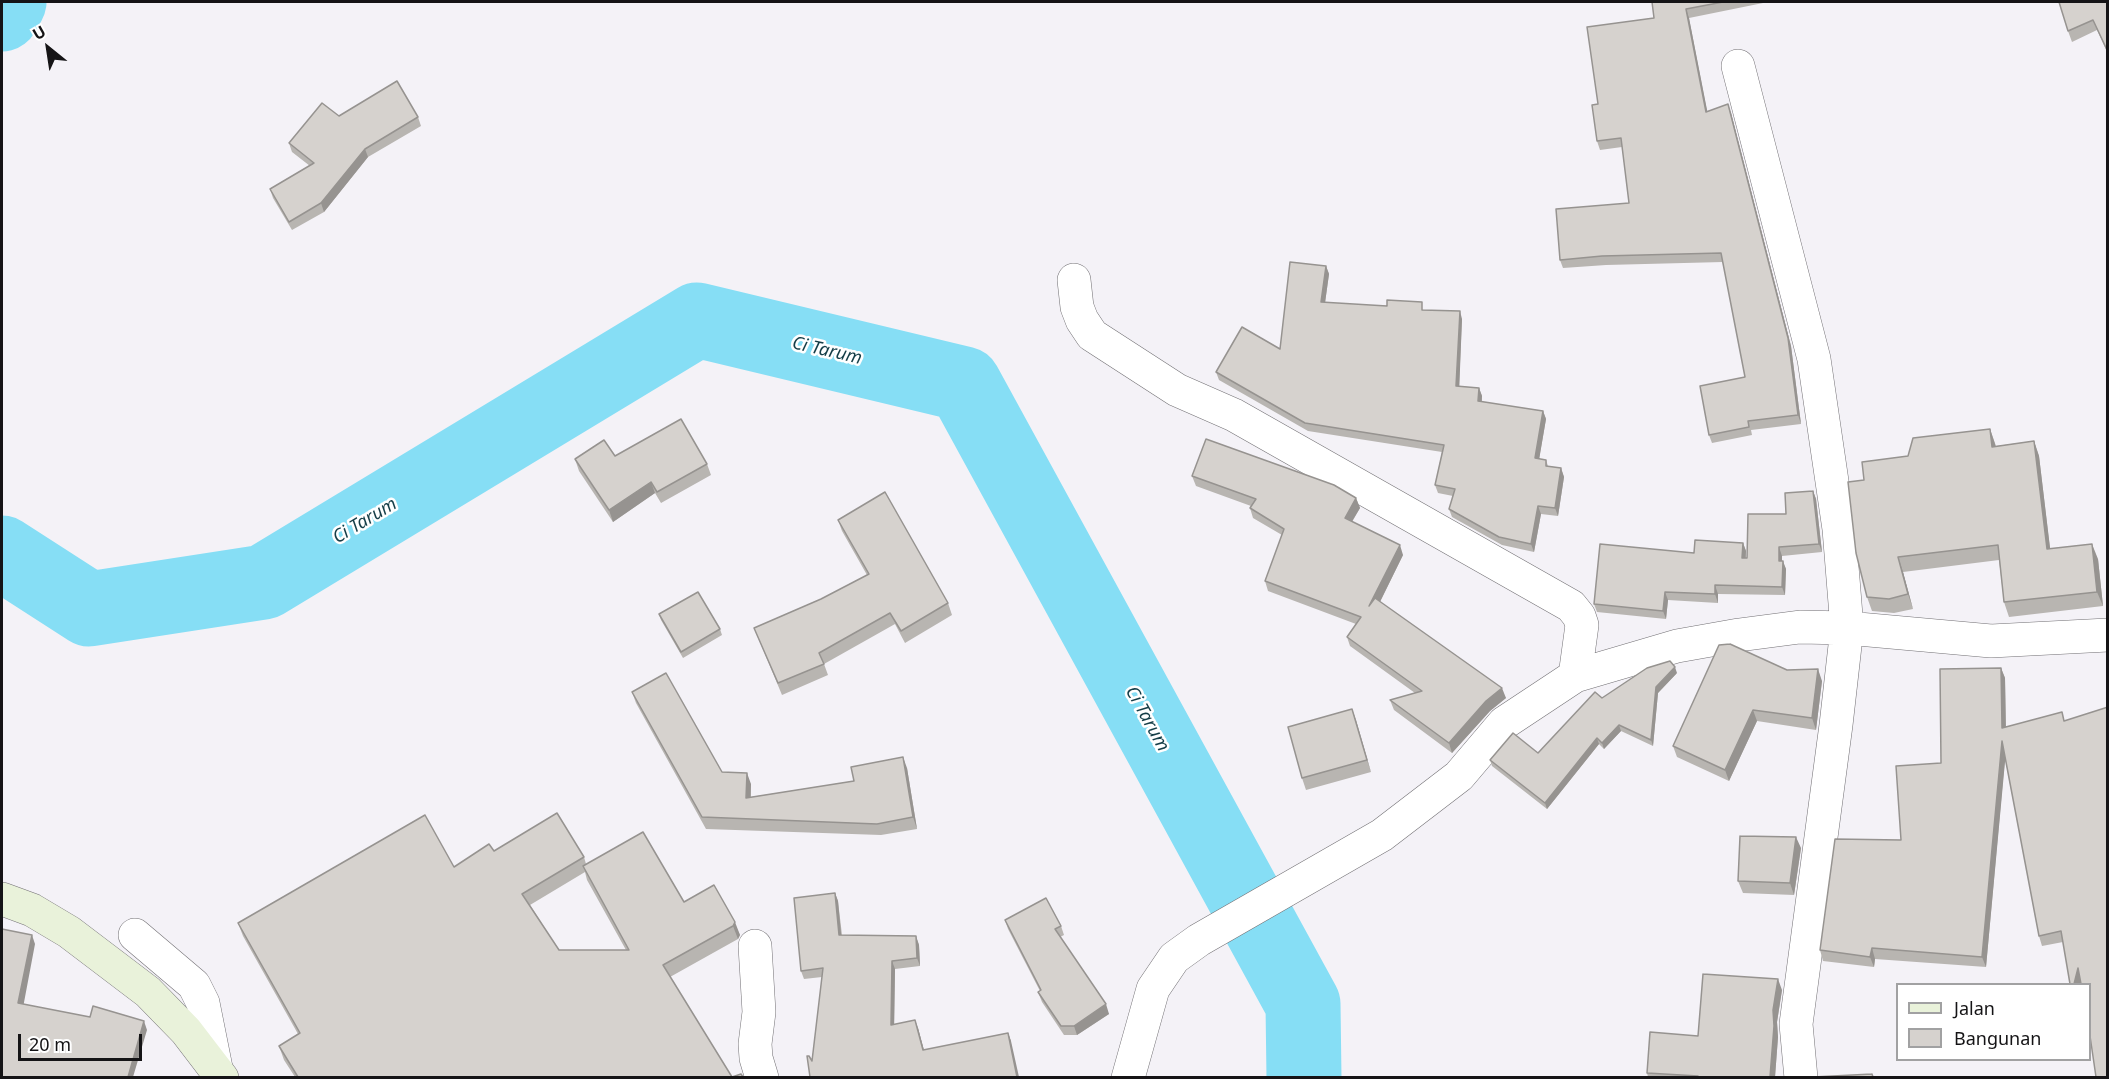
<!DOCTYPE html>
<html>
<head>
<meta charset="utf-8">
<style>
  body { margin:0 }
  #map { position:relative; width:2109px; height:1079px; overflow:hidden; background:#f4f2f7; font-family:"Noto Sans",sans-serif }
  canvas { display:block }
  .frame { position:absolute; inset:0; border:3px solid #151416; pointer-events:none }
  .legend { position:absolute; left:1896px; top:983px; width:195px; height:78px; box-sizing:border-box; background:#fff; border:2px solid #a1a1a2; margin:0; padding:8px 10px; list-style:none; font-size:18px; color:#151416 }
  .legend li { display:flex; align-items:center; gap:12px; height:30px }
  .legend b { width:30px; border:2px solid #a1a1a2 }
  .north { position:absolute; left:18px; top:18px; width:60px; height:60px; -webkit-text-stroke:4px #fff; paint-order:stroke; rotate:330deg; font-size:16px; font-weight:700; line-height:24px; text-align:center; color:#151416 }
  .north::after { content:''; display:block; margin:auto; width:21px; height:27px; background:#151416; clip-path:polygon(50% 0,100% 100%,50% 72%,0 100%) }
  .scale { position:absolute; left:18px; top:1034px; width:124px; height:27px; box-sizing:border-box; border:3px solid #151416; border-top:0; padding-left:8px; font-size:18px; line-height:21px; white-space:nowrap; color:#151416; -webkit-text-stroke:4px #fff; paint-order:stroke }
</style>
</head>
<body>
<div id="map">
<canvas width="2109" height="1079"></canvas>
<div class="frame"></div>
<ul class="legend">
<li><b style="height:8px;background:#e9f2da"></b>Jalan</li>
<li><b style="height:16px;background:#d6d2ce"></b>Bangunan</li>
</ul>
<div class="north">U</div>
<div class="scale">20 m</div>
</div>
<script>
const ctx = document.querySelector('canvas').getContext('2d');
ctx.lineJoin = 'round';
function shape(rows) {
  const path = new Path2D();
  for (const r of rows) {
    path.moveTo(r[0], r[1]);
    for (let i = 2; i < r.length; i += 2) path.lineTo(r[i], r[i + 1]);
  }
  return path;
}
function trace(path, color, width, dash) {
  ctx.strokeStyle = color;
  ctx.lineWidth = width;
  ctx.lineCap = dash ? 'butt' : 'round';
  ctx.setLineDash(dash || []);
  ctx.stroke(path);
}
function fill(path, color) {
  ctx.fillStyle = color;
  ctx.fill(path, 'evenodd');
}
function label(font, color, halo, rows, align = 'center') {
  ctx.font = font + ' "Noto Sans",sans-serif';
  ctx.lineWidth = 5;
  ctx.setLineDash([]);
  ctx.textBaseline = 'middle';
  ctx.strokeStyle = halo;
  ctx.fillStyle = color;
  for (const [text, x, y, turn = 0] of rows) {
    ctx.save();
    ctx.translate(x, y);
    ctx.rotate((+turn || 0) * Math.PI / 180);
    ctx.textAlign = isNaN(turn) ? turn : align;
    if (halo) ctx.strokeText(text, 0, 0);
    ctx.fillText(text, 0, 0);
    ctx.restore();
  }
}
trace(shape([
  [2,14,9,2],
  [2,553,89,609,264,582,697,320,964,384,1303,1004,1304,1078]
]), '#86def5', 75);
const minor = shape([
  [1738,66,1814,359,1839,529,1847,628,1836,725,1796,1024,1801,1078],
  [1074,280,1077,307,1082,320,1092,335,1177,390,1234,415,1571,606,1579,616,1582,625,1575,676],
  [135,935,194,985,203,1003,216,1068],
  [755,946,759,1012,755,1044,756,1058,762,1078],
  [1128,1078,1153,989,1174,958,1199,940,1382,835,1459,776,1504,723,1575,676,1677,646,1739,635,1800,627,1847,628,1991,641,2108,635]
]);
const secondary = shape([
  [2,899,32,910,69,932,148,992,186,1031,222,1078]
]);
trace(minor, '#727074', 34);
trace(secondary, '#727074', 34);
trace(minor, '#fff', 33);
trace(secondary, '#e9f2da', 33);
fill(shape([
  [1652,2,1768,2,1689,18,1707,111,1731,113,1791,346,1801,424,1751,430,1752,435,1712,443,1709,435,1745,377,1723,262,1606,265,1563,268,1560,260,1629,203,1622,147,1600,150,1597,141,1598,104,1654,18],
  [2108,2,2108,54,2097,30,2072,42,2068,31],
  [339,116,418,117,421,126,368,157,324,212,292,230,273,198,270,189,310,166,292,152,289,143],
  [1326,266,1329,274,1325,303,1425,310,1462,319,1459,386,1479,388,1482,396,1482,402,1543,411,1546,419,1539,459,1546,460,1548,466,1561,468,1564,477,1558,516,1541,514,1534,552,1502,545,1452,517,1449,509,1453,496,1438,493,1435,485,1442,452,1308,431,1219,380,1216,372,1280,349],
  [1990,429,1996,446,2034,441,2039,456,2050,549,2098,559,2103,606,2009,617,2004,602,1999,560,1903,572,1913,609,1894,613,1872,611,1867,597,1864,480,1908,456],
  [615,456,707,464,711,475,661,503,655,493,613,522,579,471,575,459],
  [1192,476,1356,498,1360,508,1352,522,1403,555,1380,602,1506,698,1490,711,1452,753,1394,710,1390,700,1415,693,1350,646,1347,637,1356,624,1268,591,1265,581,1282,535,1253,518,1250,508,1251,506,1196,486],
  [1813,491,1816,499,1822,552,1782,556,1782,561,1786,569,1785,595,1718,594,1718,603,1668,600,1666,619,1597,612,1594,604,1694,553,1743,543,1746,551,1746,558,1747,558,1786,514],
  [838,520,948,603,952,615,905,643,895,624,824,664,828,675,782,695,754,628,821,599,867,575,842,531],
  [659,614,720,629,722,635,683,658,661,620],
  [2001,668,2005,678,2006,727,2090,984,2063,942,2042,946,2039,936,2005,758,1986,967,1875,959,1874,967,1823,961,1820,950,1901,840,1941,763],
  [1787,670,1822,681,1816,730,1757,721,1729,781,1677,757,1673,746],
  [1677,673,1658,693,1653,746,1621,731,1604,749,1599,744,1547,809,1492,766,1490,760,1538,753],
  [632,692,722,772,751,784,751,797,854,781,907,768,917,829,881,835,706,829,636,703],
  [1352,709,1371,772,1306,790,1302,778],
  [1801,848,1794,895,1743,893,1738,881],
  [494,851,584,857,586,864,684,902,714,885,740,935,738,939,670,977,732,1077,743,1077,295,1077,284,1060,279,1046,298,1034,243,936,238,923,454,867],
  [585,872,587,880,626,950,559,950,530,905],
  [835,893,838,901,842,935,916,936,919,945,920,966,895,969,894,1025,918,1028,924,1050,1008,1033,1011,1041,812,1061,822,977,804,979,801,971],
  [1005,920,1061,926,1064,935,1060,937,1109,1014,1077,1035,1064,1035,1042,1002,1038,992,1040,991,1008,929],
  [1782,990,1777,1022,1778,1037,1775,1077,1648,1077,1647,1073,1698,1036]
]), '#b8b5b1');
fill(shape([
  [1686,9,1689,18,1709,120,1706,112],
  [1728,104,1731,113,1791,346,1801,424,1798,415],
  [365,149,368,157,324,212,321,203],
  [1326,266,1329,274,1324,310,1321,302],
  [1460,311,1462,319,1459,394,1456,386],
  [1479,388,1482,396,1481,409,1478,401],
  [1543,411,1546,419,1538,466,1535,458],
  [1990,429,1995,444,1998,462,1992,447],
  [2034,441,2039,456,2052,564,2047,549],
  [1561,468,1564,477,1558,516,1555,508],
  [651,482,655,493,613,522,609,510],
  [1813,491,1816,499,1822,552,1819,544],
  [1356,498,1360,508,1348,528,1345,518],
  [1538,506,1541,514,1534,552,1531,544],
  [1743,543,1746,551,1745,566,1742,558],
  [2092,544,2098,559,2103,606,2097,592],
  [1400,545,1403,555,1373,616,1369,606],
  [1779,547,1782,556,1782,569,1779,561],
  [1898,557,1903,572,1913,609,1908,594],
  [1783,561,1786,569,1785,595,1782,587],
  [1715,585,1718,594,1718,603,1715,594],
  [1665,592,1668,600,1666,619,1663,611],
  [1675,667,1677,673,1658,693,1653,746,1651,740,1656,687],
  [2001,668,2005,678,2006,739,2002,728],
  [1818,669,1822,681,1816,730,1812,718],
  [1502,688,1506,698,1490,711,1452,753,1449,743,1486,701],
  [1352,709,1356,720,1371,772,1367,760],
  [1753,710,1757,721,1729,781,1725,770],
  [1619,725,1621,731,1604,749,1602,743],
  [1597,738,1599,744,1547,809,1545,803],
  [2002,741,2006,751,1986,967,1982,957],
  [903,757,907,768,917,829,913,817],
  [747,773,751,784,750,809,746,798],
  [1796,837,1801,848,1794,895,1790,883],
  [835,893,838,901,842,944,839,935],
  [735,922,740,935,738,939,733,926],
  [32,935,35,944,22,1013,18,1003],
  [916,936,919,945,920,966,917,958],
  [1872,948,1875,959,1874,967,1870,957],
  [892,961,895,969,894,1034,891,1025],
  [2078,968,2081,984,2074,984],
  [1778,979,1782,990,1777,1022,1778,1037,1775,1077,1770,1077,1773,1010],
  [1106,1004,1109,1014,1077,1035,1074,1026],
  [915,1020,918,1028,926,1058,923,1050],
  [144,1021,147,1030,133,1077,128,1077],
  [1008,1033,1011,1041,1019,1077,1017,1077]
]), '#969390');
const building = shape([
  [1652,2,1723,2,1686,9,1706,112,1728,104,1788,338,1798,415,1748,421,1749,427,1709,435,1700,386,1745,377,1721,253,1602,256,1560,260,1556,209,1629,203,1621,138,1597,141,1592,105,1598,104,1587,27,1654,18,1652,2],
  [2059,2,2108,2,2108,52,2093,20,2068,31,2059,2],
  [397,81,418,117,365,149,321,203,289,222,270,189,314,163,289,143,322,103,339,116,397,81],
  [1290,262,1326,266,1321,302,1387,306,1387,300,1422,302,1422,310,1460,311,1456,386,1479,388,1478,401,1543,411,1535,458,1546,460,1546,466,1561,468,1555,508,1538,506,1531,544,1499,537,1449,509,1455,489,1435,485,1444,445,1305,423,1216,372,1242,327,1280,349,1290,262],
  [681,419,707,464,657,492,651,482,609,510,575,459,604,440,615,456,681,419],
  [1990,429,1992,447,2034,441,2047,549,2092,544,2097,592,2004,602,1998,545,1898,557,1908,594,1889,599,1867,597,1856,553,1848,482,1864,480,1862,462,1908,456,1913,438,1990,429],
  [1206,439,1334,485,1356,498,1345,518,1400,545,1369,606,1375,598,1502,688,1486,701,1449,743,1390,700,1422,691,1347,637,1361,617,1265,581,1284,529,1250,508,1256,499,1192,476,1206,439],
  [1813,491,1819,544,1779,547,1779,561,1783,561,1782,587,1715,585,1715,594,1665,592,1663,611,1594,604,1600,544,1694,553,1695,540,1743,543,1742,558,1747,558,1748,514,1786,514,1785,493,1813,491],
  [885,492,948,603,901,631,890,613,819,653,824,664,778,683,754,628,821,599,869,574,838,520,885,492],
  [698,592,720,629,681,652,659,614,698,592],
  [1730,644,1787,670,1818,669,1812,718,1753,710,1725,770,1673,746,1719,645,1730,644],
  [1670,661,1675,667,1656,687,1651,740,1619,725,1602,743,1597,738,1545,803,1490,760,1513,733,1538,753,1595,692,1602,698,1647,668,1670,661],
  [2001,668,2002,728,2062,712,2064,721,2108,707,2108,1077,2096,1077,2090,1036,2090,984,2081,984,2078,968,2074,984,2070,984,2061,931,2039,936,2002,741,1982,957,1872,948,1870,957,1820,950,1835,839,1901,840,1896,766,1941,763,1940,669,2001,668],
  [666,673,722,772,747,773,746,798,854,781,851,767,903,757,913,817,877,824,702,817,632,692,666,673],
  [1352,709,1367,760,1302,778,1288,727,1352,709],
  [557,813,584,857,522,894,559,950,629,950,583,866,643,832,684,902,714,885,735,922,733,926,663,965,732,1077,741,1074,743,1077,298,1077,279,1046,300,1033,238,923,425,815,454,867,489,844,494,851,557,813],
  [1740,836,1796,837,1790,883,1738,881,1740,836],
  [835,893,839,935,916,936,917,958,892,961,891,1025,915,1020,923,1050,1008,1033,1017,1077,810,1077,807,1056,809,1056,812,1061,823,968,801,971,794,898,835,893],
  [1046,898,1061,926,1055,929,1106,1004,1074,1026,1061,1026,1038,992,1041,990,1005,920,1046,898],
  [2,929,32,935,18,1003,90,1017,93,1006,144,1021,128,1077,2,1077,2,929],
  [1703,974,1778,979,1773,1010,1774,1026,1770,1077,1698,1077,1698,1076,1647,1073,1650,1032,1698,1036,1703,974],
  [1872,1074,1873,1077,1812,1077,1813,1077,1872,1074]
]);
fill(building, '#d6d2ce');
trace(building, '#969390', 1.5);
label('italic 18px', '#153e48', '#fff', [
  ["Ci Tarum",827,351,13],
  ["Ci Tarum",365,521,-31],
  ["Ci Tarum",1147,719,61]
]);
</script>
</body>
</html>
